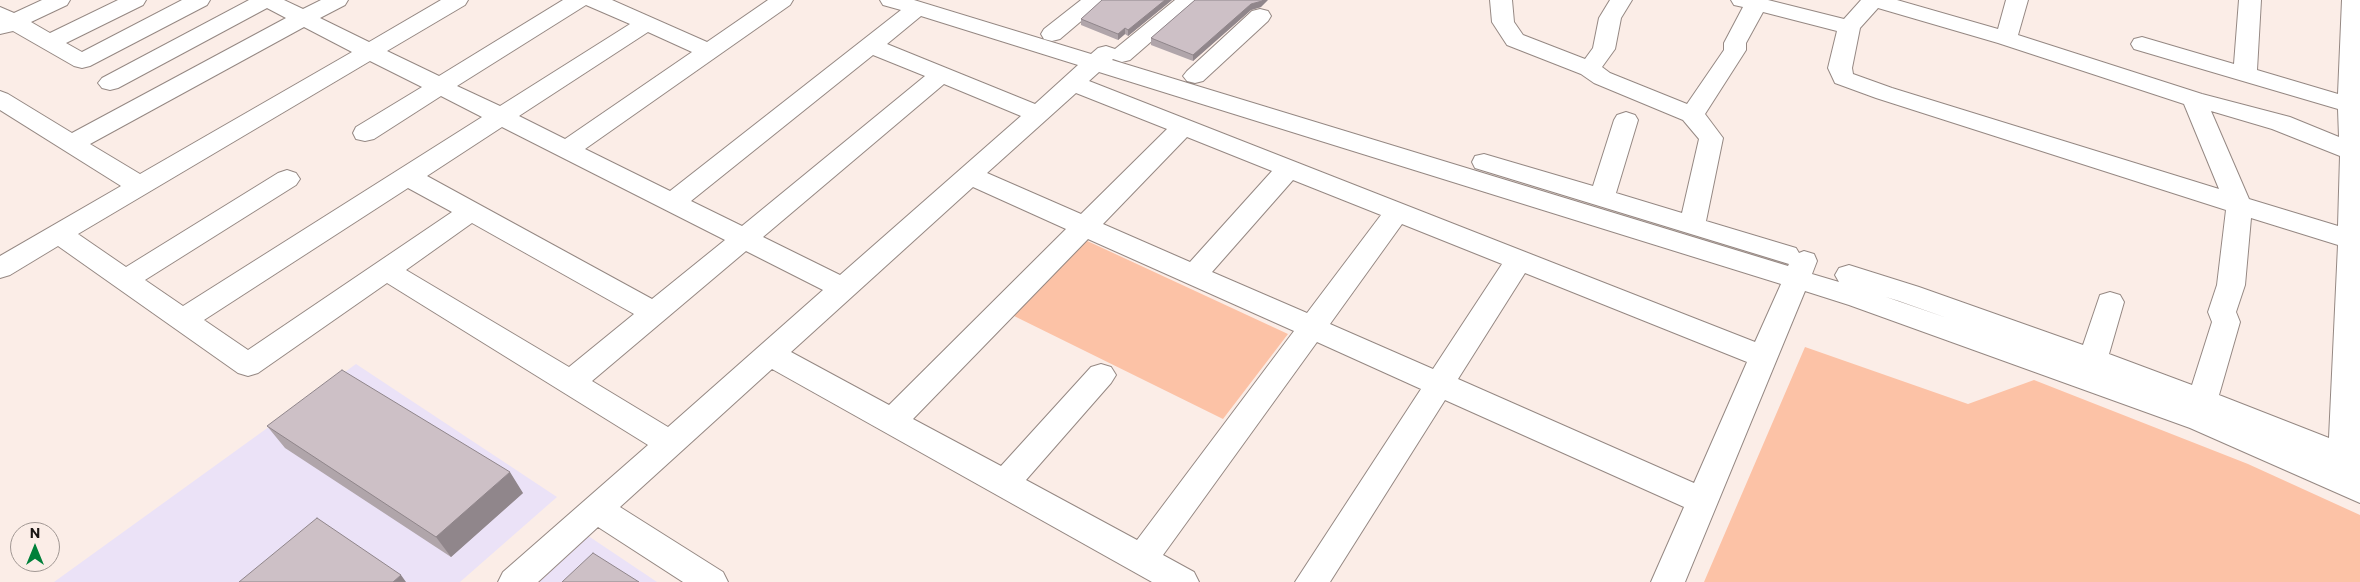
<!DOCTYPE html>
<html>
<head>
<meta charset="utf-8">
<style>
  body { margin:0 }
  #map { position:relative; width:2360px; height:582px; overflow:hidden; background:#fbede7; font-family:Commissioner,sans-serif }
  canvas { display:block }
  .north { position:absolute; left:10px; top:522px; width:50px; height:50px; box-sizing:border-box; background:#fbede7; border:1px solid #a19793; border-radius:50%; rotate:0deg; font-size:14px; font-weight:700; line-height:20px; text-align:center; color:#1b1614 }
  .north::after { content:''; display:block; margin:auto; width:18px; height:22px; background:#00803a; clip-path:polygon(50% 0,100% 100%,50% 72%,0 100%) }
</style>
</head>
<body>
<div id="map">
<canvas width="2360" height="582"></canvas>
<div class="north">N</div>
</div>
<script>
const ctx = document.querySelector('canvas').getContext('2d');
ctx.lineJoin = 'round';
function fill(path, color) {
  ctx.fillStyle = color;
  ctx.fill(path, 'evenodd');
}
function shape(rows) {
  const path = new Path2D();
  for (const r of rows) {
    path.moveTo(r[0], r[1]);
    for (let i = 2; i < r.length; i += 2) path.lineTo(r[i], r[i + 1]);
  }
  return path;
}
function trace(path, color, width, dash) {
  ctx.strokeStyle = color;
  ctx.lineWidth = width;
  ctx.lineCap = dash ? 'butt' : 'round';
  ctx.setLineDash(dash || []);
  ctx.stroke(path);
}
fill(shape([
  [356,364,557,497,460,582,54,582],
  [569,523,657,582,504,582]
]), '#ebe2f7');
fill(shape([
  [1083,239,1288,334,1223,419,1010,314],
  [1805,347,1968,404,2034,380,2248,464,2360,515,2360,582,1704,582]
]), '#fcc2a6');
const minor = shape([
  [42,0,70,0,67,5,31,22,50,33,118,0,146,0,143,5,66,43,82,52,182,0,210,0,207,5,90,66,82,68,74,66,13,31,0,34,0,7,14,13,42,0],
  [249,0,284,0,303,9,321,0,348,0,345,5,320,18,369,42,441,0,468,0,465,5,387,51,439,76,563,0,612,0,707,42,768,0,793,0,790,5,585,149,670,191,901,10,883,5,880,0,914,0,1091,54,1098,48,1106,46,1115,49,1175,0,1199,0,1130,60,1122,62,1113,59,1112,60,1788,266,1789,264,1475,168,1472,162,1475,156,1484,154,1593,186,1614,120,1617,115,1626,112,1635,115,1638,120,1616,193,1682,213,1699,139,1683,120,1594,83,1581,74,1507,45,1492,22,1490,0,1512,0,1514,22,1523,35,1585,59,1593,48,1599,18,1610,0,1632,0,1621,18,1615,49,1602,67,1610,73,1687,104,1724,50,1724,43,1743,7,1734,5,1731,0,1768,0,1844,19,1861,0,1897,0,1998,29,2006,0,2028,0,2018,35,2202,94,2290,117,2339,137,2338,109,2134,49,2131,44,2134,39,2142,37,2234,64,2239,0,2261,0,2257,70,2338,94,2342,0,2360,0,2360,503,2190,428,1849,305,1805,291,1685,582,1651,582,1684,507,1445,400,1330,582,1295,582,1421,389,1317,342,1163,555,1194,572,1199,582,1152,582,772,369,620,507,723,572,728,582,683,582,598,527,538,582,498,582,503,572,648,445,387,283,258,373,248,376,238,373,58,246,10,275,0,278,0,256,121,186,0,110,0,91,8,94,72,133,286,18,267,8,118,88,110,90,102,88,98,83,102,78,249,0],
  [586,5,630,24,500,106,457,86,586,5],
  [1878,8,1998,43,2184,104,2219,189,1892,88,1853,74,1852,68,1860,28,1878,8],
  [1763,12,1837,31,1828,68,1835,83,1876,98,2226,210,2217,285,2208,312,2212,322,2192,385,2109,354,2124,302,2120,295,2110,292,2100,295,2083,345,1919,287,1849,265,1839,268,1835,275,1839,282,1812,274,1817,261,1814,254,1804,251,1799,253,1796,248,1706,221,1723,138,1705,114,1746,50,1746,43,1763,12],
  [921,16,1078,65,1035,104,887,44,921,16],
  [304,27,352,52,140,174,90,144,304,27],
  [648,32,692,52,565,139,519,116,648,32],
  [873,55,925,76,742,226,691,201,873,55],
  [370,61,422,87,356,127,353,133,356,139,365,141,374,139,441,96,482,117,183,306,145,280,296,185,300,179,296,173,287,170,278,173,126,267,78,234,370,61],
  [1099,72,1781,284,1755,342,1089,81,1099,72],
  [944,84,1021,116,840,275,763,237,944,84],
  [1076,93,1167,129,1081,214,987,173,1076,93],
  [2211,111,2272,129,2340,156,2338,226,2249,199,2211,111],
  [502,127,725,240,652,299,427,176,502,127],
  [1187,137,1272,171,1190,262,1103,224,1187,137],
  [1293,180,1381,215,1307,313,1212,272,1293,180],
  [973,187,1066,229,889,405,791,352,973,187],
  [408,188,452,212,248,350,204,320,408,188],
  [2251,218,2338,245,2329,438,2219,395,2240,322,2236,312,2245,285,2251,218],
  [472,223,634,314,569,367,406,270,472,223],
  [1402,224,1502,264,1433,369,1330,324,1402,224],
  [1088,239,1294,331,1137,540,1026,480,1111,383,1116,375,1111,367,1101,364,1091,367,1001,466,913,419,1088,239],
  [746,251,823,290,668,427,592,381,746,251],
  [1525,273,1747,362,1694,483,1458,379,1525,273],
  [1886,297,1899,301,1947,318,1886,297],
  [1081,0,1106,0,1060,39,1052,41,1044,39,1041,34,1044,29,1081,0],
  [1260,9,1268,11,1271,16,1268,21,1203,81,1195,83,1187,81,1183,76,1187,71,1252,11,1260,9]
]);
trace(minor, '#958883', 2);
fill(minor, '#fff');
fill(shape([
  [1102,0,1172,0,1128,36,1125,34,1118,40,1081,25,1081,19],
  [1195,0,1261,7,1251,10,1193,61,1151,45,1151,38],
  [267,426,523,493,451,557,285,448]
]), '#b0a5aa');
fill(shape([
  [1165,0,1172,0,1128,36,1128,30],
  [1263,0,1268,0,1261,7,1251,10,1193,61,1193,55,1251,4],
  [1125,28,1125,34,1118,40,1118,34],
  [510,472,523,493,451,557,436,537],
  [401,575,406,582,393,582]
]), '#90868b');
const building = shape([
  [1102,0,1165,0,1128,30,1125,28,1118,34,1081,19,1102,0],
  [1195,0,1263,0,1262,1,1251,4,1193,55,1151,38,1195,0],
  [342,370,510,472,436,537,267,426,342,370],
  [317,518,401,575,393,582,239,582,317,518],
  [593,553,639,582,562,582,593,553]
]);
fill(building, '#cdc0c6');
trace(building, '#90868b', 1);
</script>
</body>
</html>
